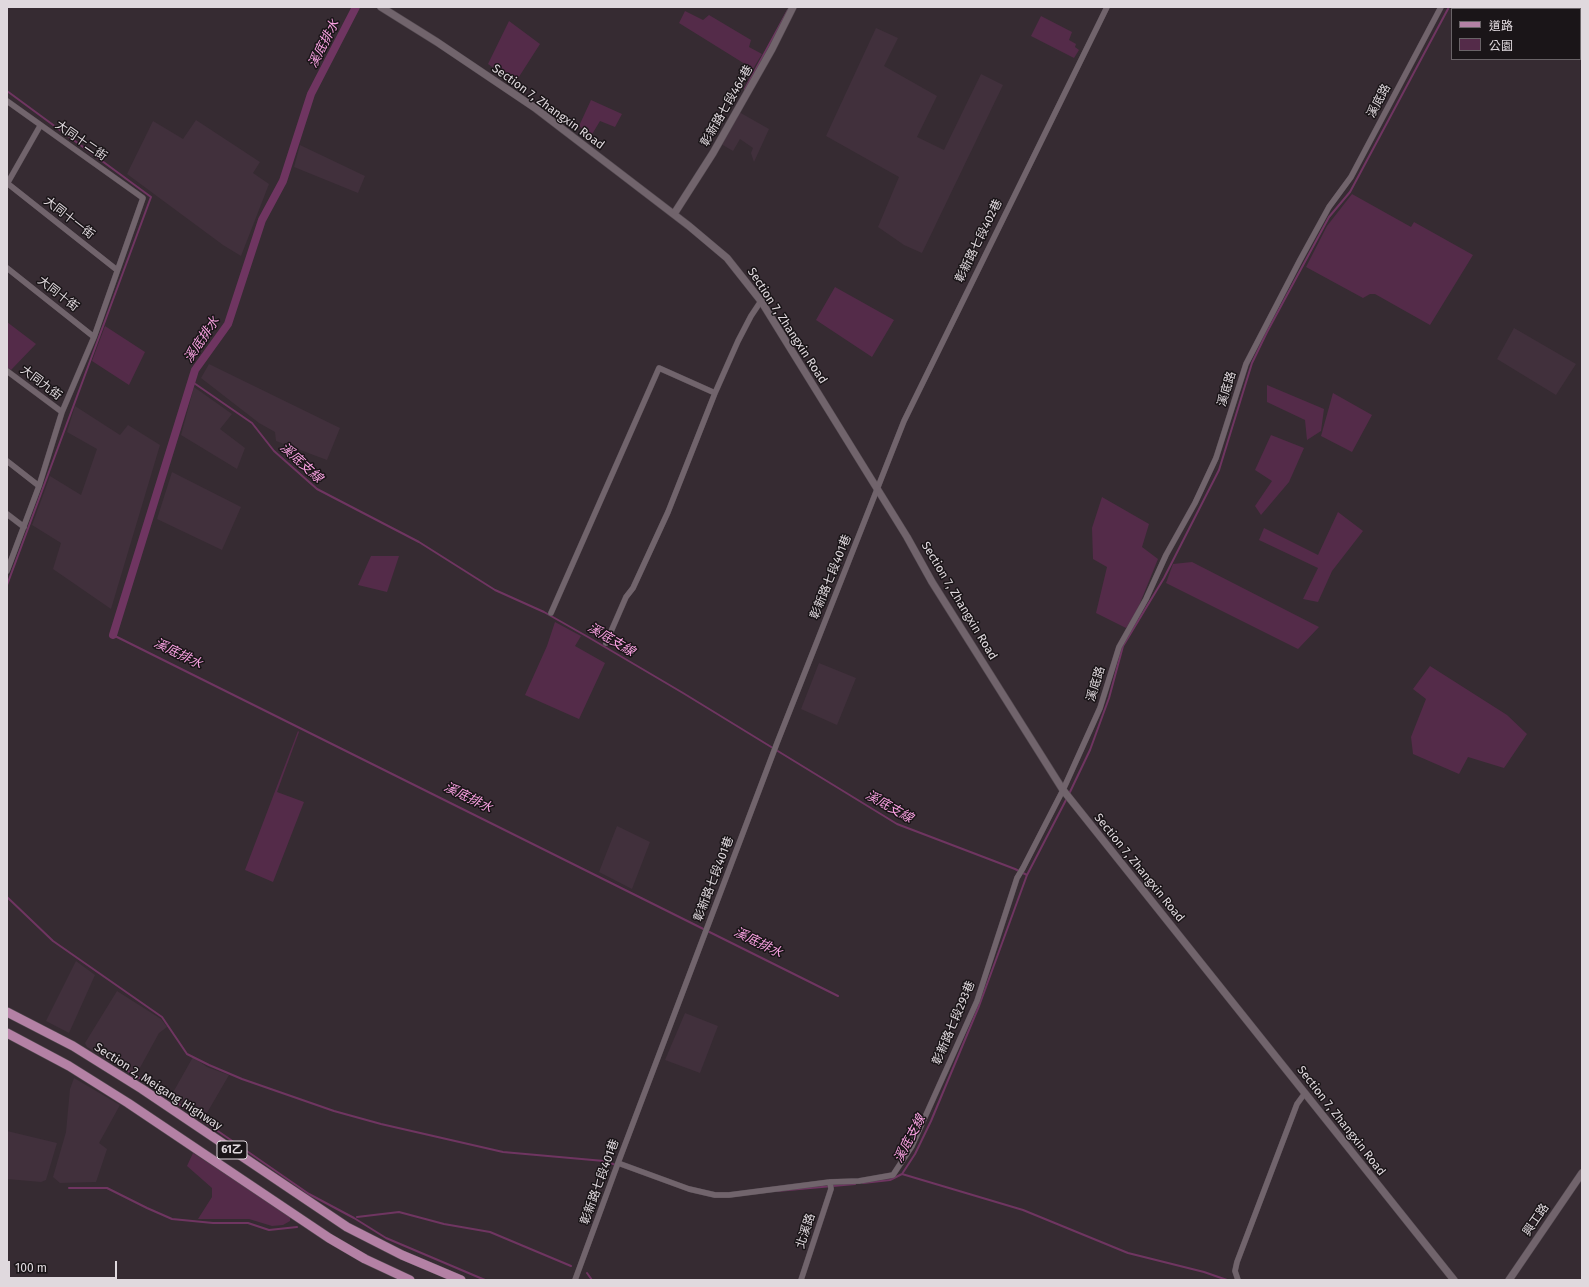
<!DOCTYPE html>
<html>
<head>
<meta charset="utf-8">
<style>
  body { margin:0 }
  #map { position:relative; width:1589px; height:1287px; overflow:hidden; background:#362b32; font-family:"Fira Sans","Noto Sans TC",sans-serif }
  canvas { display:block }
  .frame { position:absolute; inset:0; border:8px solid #e0d9de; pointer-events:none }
  .legend { position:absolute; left:1451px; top:8px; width:130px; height:52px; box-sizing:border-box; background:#1a1518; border:1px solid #696367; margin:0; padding:5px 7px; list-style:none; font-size:12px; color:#e0d9de }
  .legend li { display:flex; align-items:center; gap:8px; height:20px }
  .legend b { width:20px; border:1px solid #696367 }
  .scale { position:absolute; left:8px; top:1261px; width:109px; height:18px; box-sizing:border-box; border:2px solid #e0d9de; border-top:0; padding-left:5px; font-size:12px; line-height:14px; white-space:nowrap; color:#e0d9de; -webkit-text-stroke:3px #1a1518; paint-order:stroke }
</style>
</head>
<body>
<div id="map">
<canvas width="1589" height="1287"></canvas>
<div class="frame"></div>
<ul class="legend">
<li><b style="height:5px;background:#b481a5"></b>道路</li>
<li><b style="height:11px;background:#542b49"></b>公園</li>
</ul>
<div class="scale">100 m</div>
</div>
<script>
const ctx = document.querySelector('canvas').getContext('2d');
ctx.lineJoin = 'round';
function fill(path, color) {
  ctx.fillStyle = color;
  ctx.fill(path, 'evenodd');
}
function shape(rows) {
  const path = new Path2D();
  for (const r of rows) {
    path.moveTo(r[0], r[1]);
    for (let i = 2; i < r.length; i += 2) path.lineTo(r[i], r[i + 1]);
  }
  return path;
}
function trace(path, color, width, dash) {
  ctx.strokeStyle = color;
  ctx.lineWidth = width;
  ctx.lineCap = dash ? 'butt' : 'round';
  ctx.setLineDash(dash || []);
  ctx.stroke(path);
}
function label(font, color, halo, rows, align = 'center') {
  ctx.font = font + ' "Fira Sans","Noto Sans TC",sans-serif';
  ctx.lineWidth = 3;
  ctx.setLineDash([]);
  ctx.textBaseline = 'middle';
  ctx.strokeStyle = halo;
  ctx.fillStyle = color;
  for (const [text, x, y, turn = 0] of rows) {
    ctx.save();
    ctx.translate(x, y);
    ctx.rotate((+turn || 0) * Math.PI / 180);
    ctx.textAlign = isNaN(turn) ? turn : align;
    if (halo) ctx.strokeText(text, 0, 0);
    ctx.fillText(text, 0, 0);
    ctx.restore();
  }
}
fill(shape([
  [876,28,898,38,884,66,937,96,917,137,944,150,981,74,1003,85,922,253,904,245,878,227,899,177,826,136],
  [739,112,769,129,754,162,751,153,753,148,740,139,733,151,721,144],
  [196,120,260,162,253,173,269,184,241,256,223,245,127,174,153,121,183,139],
  [300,145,365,176,358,193,294,167],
  [1514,328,1576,364,1556,395,1497,359],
  [209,364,340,428,327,460,276,441,275,432,259,423,201,378],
  [194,387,232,414,220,429,245,448,237,469,181,435],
  [75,406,120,435,128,425,160,445,111,609,53,569,61,543,32,525,50,476,81,495,97,449,67,432],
  [172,472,241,507,222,550,157,519],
  [819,663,856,678,837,725,801,709],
  [617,826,650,842,632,889,599,872],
  [76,961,95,975,69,1033,46,1021],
  [117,991,161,1019,167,1027,159,1033,136,1075,87,1047,85,1043],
  [685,1013,718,1026,700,1073,665,1060],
  [193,1057,207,1067,229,1075,204,1118,171,1096],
  [74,1078,120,1105,99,1143,107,1149,96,1182,60,1183,53,1177,66,1132,70,1089],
  [7,1131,57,1143,46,1180,41,1182,7,1179]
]), '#41303c');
fill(shape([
  [685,11,703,20,709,15,751,40,749,47,762,54,753,69,679,23],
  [1041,16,1072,32,1069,40,1076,44,1075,47,1079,50,1074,58,1031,36],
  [509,21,540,44,515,83,488,64],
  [591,100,622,114,615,127,600,121,591,136,579,126],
  [1352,194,1411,227,1414,222,1473,255,1430,325,1375,294,1370,294,1363,298,1306,267,1327,226],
  [835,287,894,320,872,357,816,320],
  [7,322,36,344,11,370,7,367],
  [105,326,145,352,129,385,92,361],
  [1267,385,1324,409,1321,431,1307,440,1305,420,1267,402],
  [1333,393,1372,415,1352,452,1321,436],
  [1271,435,1304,448,1289,482,1261,515,1255,506,1272,481,1255,470],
  [1102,497,1149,524,1142,547,1158,559,1134,618,1126,628,1096,613,1107,567,1093,559,1092,528],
  [1338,512,1363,531,1332,571,1318,602,1303,599,1318,568,1259,540,1264,528,1318,555],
  [371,556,399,556,387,592,358,585],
  [1192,562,1319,627,1298,649,1166,583,1173,564],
  [555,622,581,636,575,646,605,663,579,719,525,695,547,646],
  [1430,666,1507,715,1527,734,1504,768,1468,757,1459,774,1413,754,1411,737,1426,699,1413,689],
  [298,731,299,732,277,792,304,802,273,882,245,870],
  [193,1153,286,1213,290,1217,290,1221,283,1225,272,1226,249,1219,198,1219,212,1197,212,1188,187,1166]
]), '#542b49');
trace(shape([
  [745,89,788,10],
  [7,91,151,197,7,585],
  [191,381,252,423,274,451,317,489,419,542,495,590,544,612,588,637,683,693,897,824,1015,869,1027,875,979,1006,931,1121,915,1154,902,1174,1023,1210,1128,1253,1204,1272,1227,1280],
  [113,635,838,996],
  [1069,794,1090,750,1109,698,1123,646,1164,578,1219,470,1252,363,1267,332,1329,217,1350,192,1449,7],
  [1027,875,1067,798],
  [7,897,53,941,162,1017,187,1054,209,1065,242,1079,334,1111,381,1124,503,1152,604,1161,616,1165],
  [104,1056,157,1089,309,1194,354,1218,386,1238,485,1280],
  [863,1183,890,1180,902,1174],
  [69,1188,107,1188,147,1208,172,1219,213,1223,248,1223,269,1230,297,1227],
  [777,1191,855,1184],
  [357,1217,399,1212,444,1224,490,1232,571,1266],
  [587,1273,592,1280]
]), '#6f3561', 2);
trace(shape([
  [113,635,195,370,228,324,262,220,283,181,311,94,356,7]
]), '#6f3561', 8);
const minor = shape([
  [7,101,143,198,94,337,62,412,39,486,7,571],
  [7,183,117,270],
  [7,184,40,126],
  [7,268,94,337],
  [7,371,62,412],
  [7,461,39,486],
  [7,514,24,527],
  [551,613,659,368,715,393],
  [606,643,626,597,633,588,668,512,715,393,738,341,751,316,761,301],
  [618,1163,689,1189,715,1195,729,1195,830,1182],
  [575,1280,618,1163,777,743,904,421,1107,7],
  [801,1280,831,1189,830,1182,859,1181,893,1175,912,1146,977,1001,1017,878,1023,868,1063,790,1100,708,1119,647,1146,599,1166,555,1195,503,1216,458,1246,364,1300,260,1329,207,1351,177,1441,7],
  [1238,1280,1235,1271,1237,1262,1297,1104,1305,1093]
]);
const tertiary = shape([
  [381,7,437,42,535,108,689,226,727,258,761,301,907,537,932,582,1063,790,1454,1280],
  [674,214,713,153,772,49,793,7],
  [1509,1280,1582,1173]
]);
const primary = shape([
  [7,1012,73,1046,142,1089,347,1227,402,1255,461,1280],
  [7,1033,69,1066,128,1103,329,1238,365,1259,410,1280]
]);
trace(minor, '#544a51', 6);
trace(tertiary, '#544a51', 8);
trace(primary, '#544a51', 10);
trace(minor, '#71646c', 5.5);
trace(tertiary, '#71646c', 7);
trace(primary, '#b481a5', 9);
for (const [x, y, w] of [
  [232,1150,30]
]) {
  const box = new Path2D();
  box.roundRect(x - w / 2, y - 9, w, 18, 3);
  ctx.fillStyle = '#1a1518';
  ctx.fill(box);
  trace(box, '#e0d9de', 1);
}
label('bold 11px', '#e0d9de', null, [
  ["61乙",232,1150]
]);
label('12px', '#e0d9de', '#1a1518', [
  ["溪底路",1379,101,-62],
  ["彰新路七段464巷",727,106,-60],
  ["Section 7, Zhangxin Road",548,107,36],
  ["大同十二街",81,141,35],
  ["大同十一街",69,218,38],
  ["彰新路七段402巷",979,241,-64],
  ["大同十街",58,294,38],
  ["Section 7, Zhangxin Road",787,326,57],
  ["大同九街",41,383,37],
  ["溪底路",1227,389,-73],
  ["彰新路七段401巷",831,577,-68],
  ["Section 7, Zhangxin Road",959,601,59],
  ["溪底路",1096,684,-73],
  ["Section 7, Zhangxin Road",1139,868,51],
  ["彰新路七段401巷",714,879,-69],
  ["彰新路七段293巷",954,1023,-67],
  ["Section 2, Meigang Highway",158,1087,33],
  ["Section 7, Zhangxin Road",1341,1121,52],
  ["彰新路七段401巷",600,1182,-70],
  ["興工路",1536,1220,-56],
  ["北溪路",806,1231,-72]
]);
label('italic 13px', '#faa2e2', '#1a1518', [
  ["溪底排水",324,44,-63],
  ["溪底排水",202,340,-56],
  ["溪底支線",301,463,42],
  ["溪底支線",611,640,31],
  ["溪底排水",178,654,26],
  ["溪底排水",468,798,26],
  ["溪底支線",889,807,29],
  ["溪底排水",758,943,26],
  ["溪底支線",910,1139,-62]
]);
</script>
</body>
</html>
